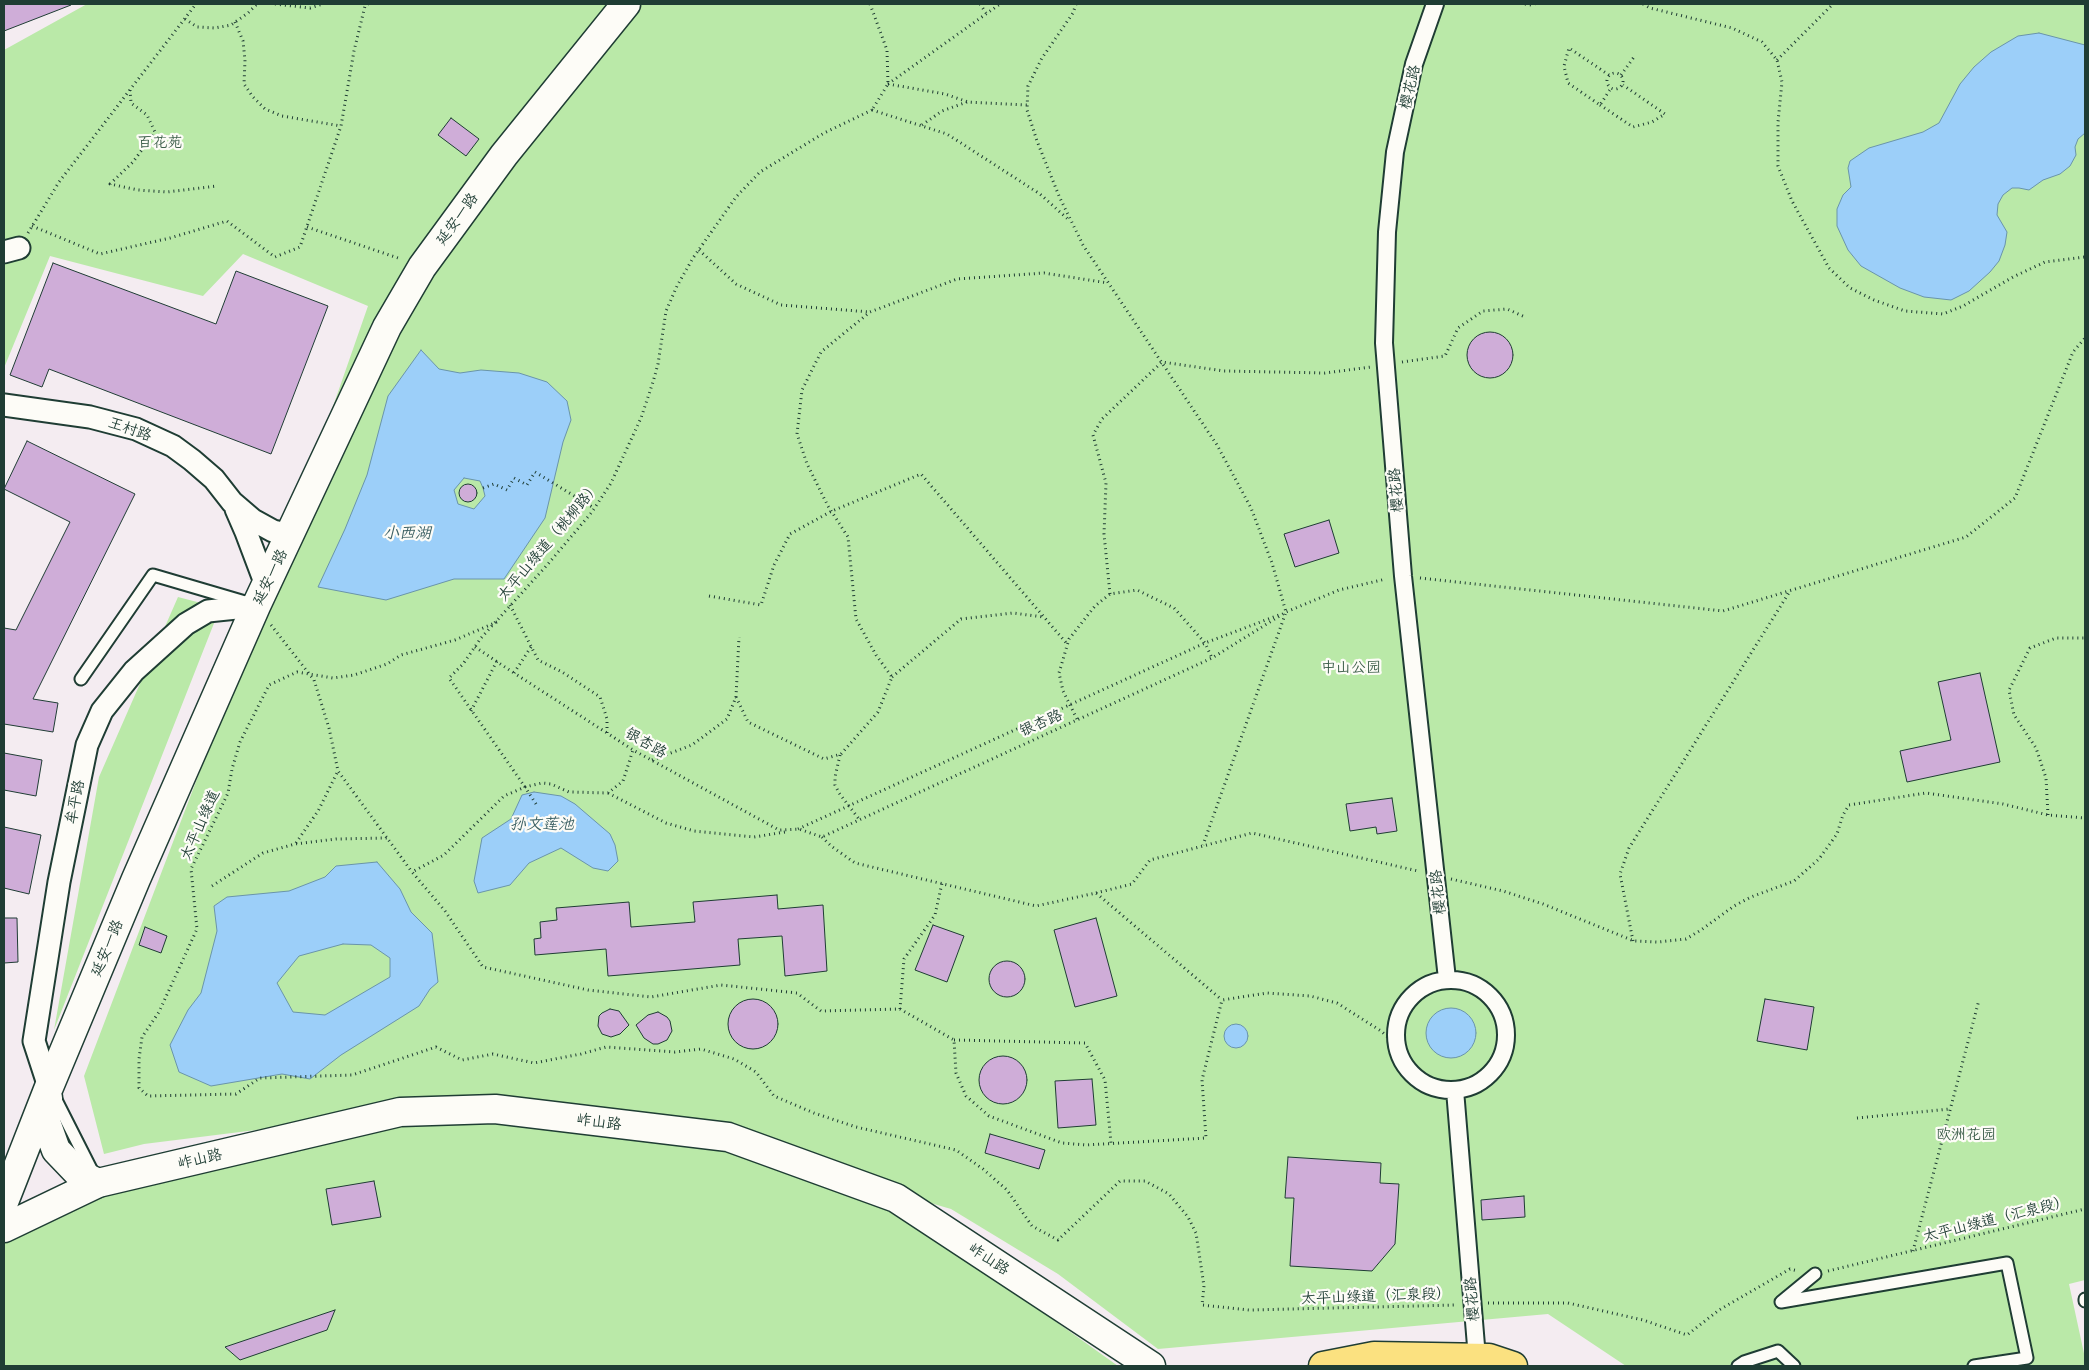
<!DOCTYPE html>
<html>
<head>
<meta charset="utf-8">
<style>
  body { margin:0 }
  #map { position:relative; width:2089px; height:1370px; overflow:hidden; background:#f4ecf1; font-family:Mali,sans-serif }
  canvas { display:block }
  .frame { position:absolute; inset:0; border:5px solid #1f3d34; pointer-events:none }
</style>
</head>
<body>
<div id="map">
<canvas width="2089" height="1370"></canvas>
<div class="frame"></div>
</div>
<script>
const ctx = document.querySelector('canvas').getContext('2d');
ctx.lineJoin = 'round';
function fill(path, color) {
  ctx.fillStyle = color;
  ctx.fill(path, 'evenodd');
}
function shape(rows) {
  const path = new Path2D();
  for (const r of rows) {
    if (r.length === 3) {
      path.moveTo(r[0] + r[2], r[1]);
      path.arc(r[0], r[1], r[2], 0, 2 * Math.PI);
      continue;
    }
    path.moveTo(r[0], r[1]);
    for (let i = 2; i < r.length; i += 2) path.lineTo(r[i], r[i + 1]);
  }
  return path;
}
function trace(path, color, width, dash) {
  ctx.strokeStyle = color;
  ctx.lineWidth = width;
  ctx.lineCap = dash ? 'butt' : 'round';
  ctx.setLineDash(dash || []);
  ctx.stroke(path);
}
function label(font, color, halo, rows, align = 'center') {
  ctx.font = font + ' Mali,"LXGW WenKai TC",sans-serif';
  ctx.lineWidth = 4.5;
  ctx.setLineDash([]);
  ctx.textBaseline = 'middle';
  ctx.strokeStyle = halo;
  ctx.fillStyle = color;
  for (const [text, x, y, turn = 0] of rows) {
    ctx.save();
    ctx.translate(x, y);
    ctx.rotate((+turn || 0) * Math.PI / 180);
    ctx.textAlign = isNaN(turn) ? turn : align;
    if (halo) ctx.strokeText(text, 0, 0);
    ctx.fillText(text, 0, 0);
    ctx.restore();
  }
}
fill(shape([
  [87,4,2085,4,2085,1280,2069,1284,2085,1358,2085,1366,1626,1366,1548,1314,1158,1349,1058,1274,951,1209,821,1171,728,1137,400,1112,144,1144,104,1154,84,1076,270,587,368,306,243,254,203,296,50,256,4,368,4,50],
  [178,597,220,608,54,1030,99,777],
  [503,1117,726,1146,890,1203,1118,1366,4,1366,4,1242,105,1189,402,1120]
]), '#bae9a8');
const water = shape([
  [2039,33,2085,45,2085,133,2078,139,2075,147,2076,155,2070,166,2060,174,2043,180,2029,190,2019,188,2012,188,2003,195,1998,204,1997,215,2007,232,2005,245,1999,261,1990,272,1969,291,1951,300,1924,297,1900,288,1861,266,1848,250,1837,226,1837,209,1843,195,1851,187,1848,168,1850,161,1869,148,1923,132,1939,123,1960,84,1974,67,1991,52,2018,36,2039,33],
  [421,350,439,369,460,373,481,370,519,373,547,382,567,401,571,420,563,442,545,518,504,579,454,579,386,600,318,587,345,529,367,475,388,396,421,350],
  [464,478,480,481,483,488,485,496,474,509,458,504,454,490,464,478],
  [534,792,561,796,575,804,610,834,615,845,618,861,608,871,593,868,561,848,529,863,510,885,478,893,474,881,482,838,511,819,522,795,534,792],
  [377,862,400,889,411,912,432,933,438,982,430,989,419,1006,341,1055,310,1079,282,1074,211,1086,179,1072,170,1045,188,1010,201,993,217,931,214,906,227,897,289,891,325,877,336,866,377,862],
  [343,944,371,945,390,958,390,977,325,1015,293,1012,277,983,299,956,343,944],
  [1451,1033,25],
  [1236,1036,12]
]);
fill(water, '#9ccff9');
trace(water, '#6a95aa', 1);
const building = shape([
  [4,4,71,4,71,5,4,31,4,4],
  [451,118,479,139,466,156,438,135,451,118],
  [53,263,216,324,236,271,328,306,271,454,49,369,42,387,10,375,53,263],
  [1490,355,23],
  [27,441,135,494,33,699,58,703,53,732,4,724,4,628,16,630,70,522,4,489,27,441],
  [468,493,9],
  [1329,520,1339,553,1295,567,1284,534,1329,520],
  [1980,673,2000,762,1907,782,1900,751,1951,740,1938,682,1980,673],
  [4,753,42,760,36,796,4,790,4,753],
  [1392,798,1397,831,1377,834,1376,827,1350,831,1346,804,1392,798],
  [4,827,41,835,29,894,4,888,4,827],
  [777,895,778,909,823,905,827,971,785,976,782,936,738,939,740,965,608,976,606,949,535,955,534,939,541,938,540,922,557,920,556,908,629,902,631,927,695,922,693,902,777,895],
  [4,918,17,918,18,962,4,963,4,918],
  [1096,918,1117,996,1075,1007,1054,930,1096,918],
  [933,925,964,936,947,982,915,970,933,925],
  [145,927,167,936,161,953,139,945,145,927],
  [1007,979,18],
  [753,1024,25],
  [1765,999,1814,1007,1807,1050,1757,1041,1765,999],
  [610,1009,619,1011,629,1025,620,1034,611,1037,602,1034,598,1026,599,1016,602,1013,610,1009],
  [658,1012,667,1017,670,1021,672,1031,667,1040,658,1044,653,1044,644,1038,636,1025,648,1015,658,1012],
  [1003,1080,24],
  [1092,1079,1096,1125,1058,1128,1055,1081,1092,1079],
  [990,1134,1045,1150,1039,1169,985,1153,990,1134],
  [1288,1157,1381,1163,1380,1183,1399,1184,1395,1244,1372,1271,1290,1266,1294,1198,1285,1198,1288,1157],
  [374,1181,381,1217,332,1225,326,1189,374,1181],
  [1524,1196,1525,1217,1482,1220,1481,1200,1524,1196],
  [335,1310,327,1330,240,1360,225,1347,335,1310]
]);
fill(building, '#cfadd8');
trace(building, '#1f3d34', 1);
const service = shape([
  [81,679,153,575,245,602],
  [55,1098,94,1175],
  [1815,1274,1781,1302,2007,1263,2027,1358,1974,1366],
  [2085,1299,2085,1301],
  [1738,1366,1744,1362,1778,1351,1794,1366]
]);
const pedestrian = shape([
  [1435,4,1414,64,1395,152,1387,232,1384,343,1403,576,1447,979],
  [1451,1035,55],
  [1455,1090,1477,1358]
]);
const minor = shape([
  [4,252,19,248],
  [4,405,90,417,136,429,173,446,192,460,214,479,232,502,253,520,273,531,291,535],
  [236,509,246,532,266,585],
  [49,1087,34,1041,59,882,87,745,102,711,134,671,186,624,208,611,256,606]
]);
const tertiary = shape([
  [4,1228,98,1183,400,1112,495,1109,728,1137,896,1198,1151,1366]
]);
const secondary = shape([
  [48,1098,46,1122,56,1150,78,1173,98,1183],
  [4,1202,49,1087,136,879,256,606,387,327,422,267,504,155,626,4]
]);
const primary = shape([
  [1323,1366,1374,1356,1489,1358,1513,1366]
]);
trace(service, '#1f3d34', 15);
trace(pedestrian, '#1f3d34', 20);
trace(minor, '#1f3d34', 25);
trace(tertiary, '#1f3d34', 31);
trace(secondary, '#1f3d34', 31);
trace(primary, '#1f3d34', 31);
trace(shape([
  [275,4,310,8,323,4],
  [870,4,887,50,888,84,872,110],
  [980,4,986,13],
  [1076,4,1073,13,1042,58,1028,86,1027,110,1037,141,1059,196,1083,245,1217,445,1251,508,1272,563,1286,612,1203,845],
  [1525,4,1531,5,1535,4],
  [1643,4,1650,8,1732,28,1762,42,1777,60,1782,82,1778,122,1778,166,1792,201,1829,268,1850,288,1874,300,1905,311,1943,314,1963,306,2013,277,2045,262,2085,257],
  [185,19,197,27,215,28,231,25,248,13,257,4],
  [235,22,243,41,245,60,244,84,253,97,265,109,282,116,341,126],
  [1777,60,1833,4],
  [1615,81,8],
  [1609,75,1569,48,1564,66,1568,83,1600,105,1611,88],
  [1621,75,1634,57],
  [888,84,945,94,968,102,1027,105],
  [888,84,1000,4],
  [130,90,131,103,147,115,155,132,133,162,110,184,138,190,167,192,217,186],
  [1600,105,1633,127,1652,122,1665,114,1623,85],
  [872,110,824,133,760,172,736,197,693,258,677,286,666,311,658,364,653,382,641,418,611,483,592,512,548,564,481,638,463,664,449,678,525,787,504,796,444,855,412,872,445,911,483,967,588,990,651,997,721,985,797,993,821,1011,900,1009,954,1040,956,1073,966,1096,989,1116,1062,1143,1086,1145,1206,1138,1202,1080,1222,1000,1267,993,1310,996,1337,1003,1381,1031,1397,1045],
  [872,110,947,134,1040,194,1070,221],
  [922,125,942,111,967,102],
  [32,226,100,254,170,238,227,221,275,257,300,247,341,126,354,51,365,6,368,4],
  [307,227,401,259],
  [28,233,59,182,196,4],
  [699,250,736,284,781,305,870,312],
  [1402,362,1445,356,1458,328,1483,311,1507,309,1525,317],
  [483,488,494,484,507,490,514,478,527,485,535,472,594,508],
  [1420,578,1723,611,1966,537,2015,498,2073,352,2085,338],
  [1110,594,1104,534,1106,483,1093,435,1102,419,1162,362,1224,371,1325,373,1371,367],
  [709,596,761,605,774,565,790,534,832,511,921,474,1068,645],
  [510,605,538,660,562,672,600,697,607,719,607,733,633,750,779,830,799,829,822,837,1212,658,1286,612,1339,590,1386,579],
  [497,622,455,640,401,655,387,664,354,675,333,678,297,672,269,685,240,742,232,769,228,793,191,869,197,929,159,1012,142,1037,139,1059,139,1088,148,1096,236,1094,260,1078,352,1075,436,1047,462,1060,493,1054,534,1063,581,1054,606,1047,675,1052,701,1049,734,1059,756,1072,774,1096,814,1113,856,1127,956,1150,983,1169,1007,1190,1032,1226,1058,1240,1120,1181,1145,1181,1169,1194,1188,1217,1196,1233,1204,1286,1202,1305,1249,1310,1457,1305],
  [271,625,314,680,329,728,338,771,412,872],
  [475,647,514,673],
  [531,647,514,673,607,733],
  [892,677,961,619,1013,613,1043,617],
  [736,697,748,722,824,759,841,754,878,712,892,677,876,655,856,619,848,537,828,506,807,464,797,434,802,390,821,352,870,312,957,279,1044,273,1108,283],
  [471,711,497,661],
  [1077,719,1063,691,1059,673,1069,639,1095,606,1110,594,1137,590,1174,608,1205,643,1212,658],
  [840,755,835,777,835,785,839,793,859,819],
  [652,760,692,745,727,719,736,697,739,637],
  [608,793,666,823,694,831,754,837,785,832],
  [536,804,525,787,542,783,551,784,569,792,608,793,623,781,633,750],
  [2048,815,2046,778,2036,748,2014,715,2009,690,2030,648,2056,638,2085,638],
  [798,829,1205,643,1279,615],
  [822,837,831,846,855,863,1036,906,1096,893,1222,1000],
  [296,843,318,811,338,771],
  [1451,879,1503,891,1543,904,1634,941,1658,942,1686,939,1701,930,1734,906,1751,897,1794,881,1819,859,1837,834,1843,815,1849,805,1926,793,2003,804,2048,815,2085,818],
  [212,886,263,853,295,844,336,839,387,838],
  [1096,893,1132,884,1150,860,1252,833,1418,871],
  [1633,941,1620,874,1629,848,1790,591],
  [900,1009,904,959,935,915,942,883],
  [954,1040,1085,1043,1105,1080,1111,1143],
  [1857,1118,1950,1109],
  [1913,1251,1979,1000],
  [1828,1271,2085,1209],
  [1488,1303,1568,1303,1643,1320,1687,1335,1719,1310,1790,1269,1798,1271]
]), '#1f3d34', 3, [1, 4]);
trace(service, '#fdfcf7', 11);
trace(pedestrian, '#fdfcf7', 16);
trace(minor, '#fdfcf7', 21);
trace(tertiary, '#fdfcf7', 28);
trace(secondary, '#fdfcf7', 28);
trace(primary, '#fbe180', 28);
label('15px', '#1f3d34', '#fdfcf7', [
  ["樱花路",1410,87,-77],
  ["延安一路",457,219,-54],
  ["王村路",130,429,19],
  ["樱花路",1396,490,-95],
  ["太平山绿道（桃柳路）",549,541,-50],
  ["延安一路",270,577,-64],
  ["银杏路",1041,723,-24],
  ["银杏路",646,743,30],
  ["牟平路",75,802,-79],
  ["太平山绿道",200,825,-66],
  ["樱花路",1438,892,-96],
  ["延安一路",107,948,-67],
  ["岞山路",599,1122,7],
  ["岞山路",200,1159,-13],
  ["太平山绿道（汇泉段）",1996,1219,-14],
  ["岞山路",989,1259,33],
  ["太平山绿道（汇泉段）",1376,1296,-2],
  ["樱花路",1472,1299,-95]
]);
label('15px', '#3e5f4b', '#fdfcf7', [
  ["百花苑",160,142],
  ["中山公园",1351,667],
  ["欧洲花园",1966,1134]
]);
label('italic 16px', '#3e6265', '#fdfcf7', [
  ["小西湖",407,533],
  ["孙文莲池",542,824]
]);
</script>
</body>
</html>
